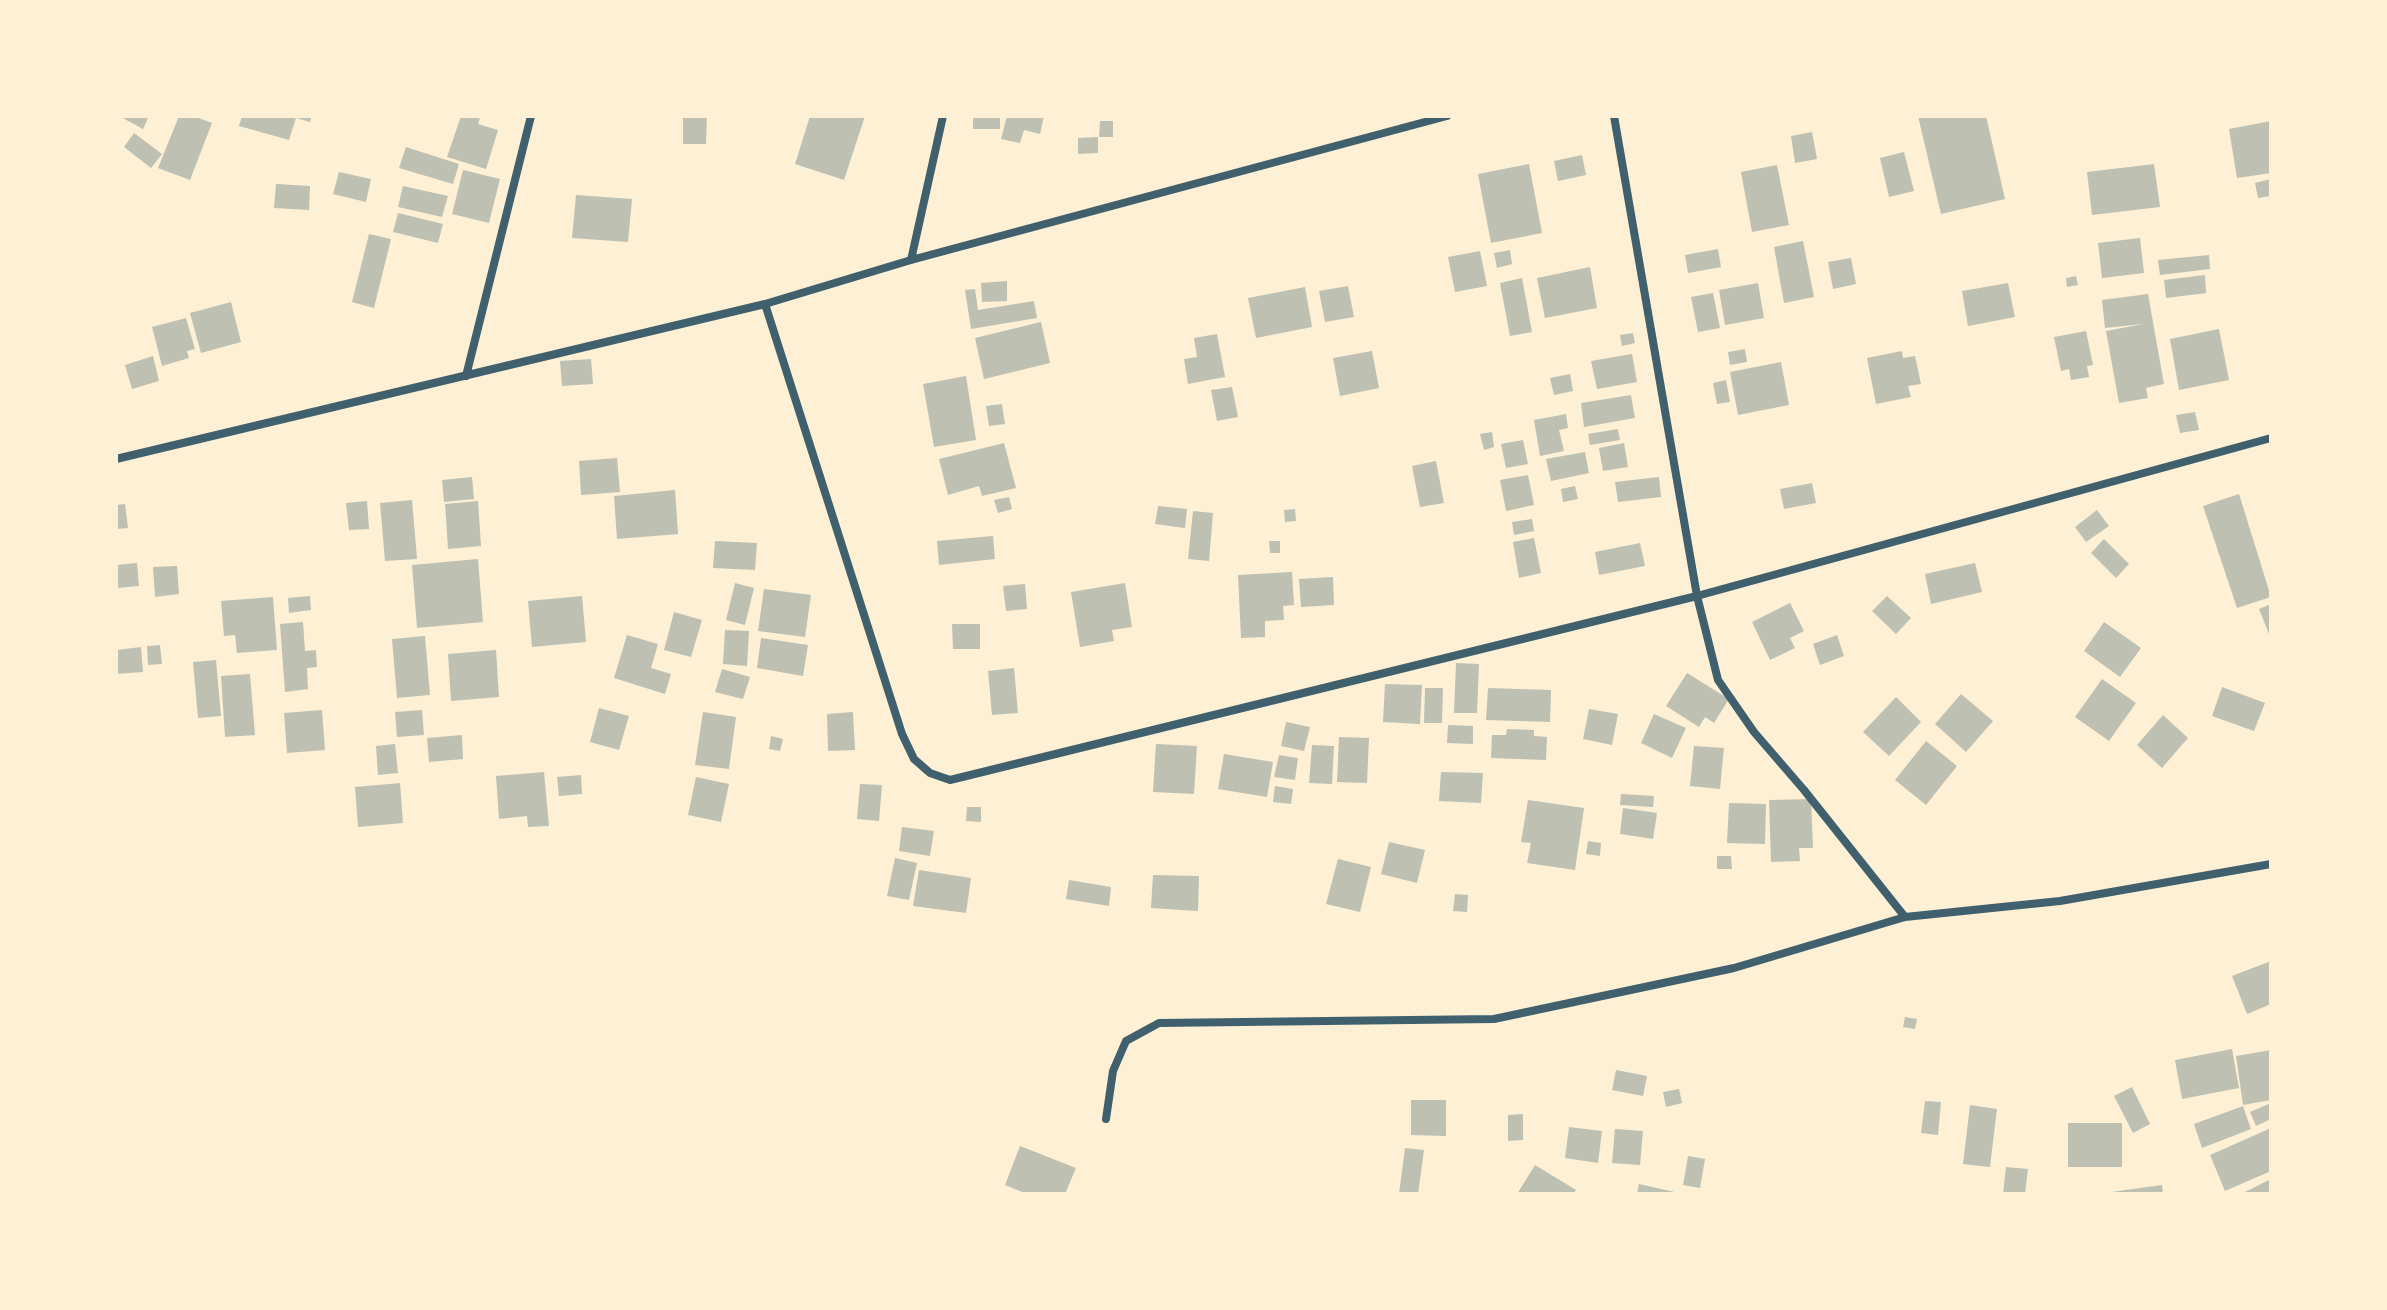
<!DOCTYPE html>
<html>
<head>
<meta charset="utf-8">
<style>
  body { margin:0 }
  #map { position:relative; width:2387px; height:1310px; overflow:hidden; background:#fdf0d5; font-family:"Exo 2",sans-serif }
  canvas { display:block }
  .frame { position:absolute; inset:0; border:118px solid #fdf0d5; pointer-events:none }
</style>
</head>
<body>
<div id="map">
<canvas width="2387" height="1310"></canvas>
<div class="frame"></div>
</div>
<script>
const ctx = document.querySelector('canvas').getContext('2d');
ctx.lineJoin = 'round';
function fill(path, color) {
  ctx.fillStyle = color;
  ctx.fill(path, 'evenodd');
}
function shape(rows) {
  const path = new Path2D();
  for (const r of rows) {
    path.moveTo(r[0], r[1]);
    for (let i = 2; i < r.length; i += 2) path.lineTo(r[i], r[i + 1]);
  }
  return path;
}
function trace(path, color, width, dash) {
  ctx.strokeStyle = color;
  ctx.lineWidth = width;
  ctx.lineCap = dash ? 'butt' : 'round';
  ctx.setLineDash(dash || []);
  ctx.stroke(path);
}
fill(shape([
  [119,116,149,116,143,129],
  [179,116,193,116,212,123,190,180,158,168],
  [242,116,312,116,310,122,296,118,289,140,239,126],
  [461,116,480,118,478,124,498,130,486,169,447,157],
  [683,116,707,116,706,144,683,144],
  [810,116,865,116,844,180,795,164],
  [973,116,1000,116,1000,129,973,129],
  [1007,116,1044,116,1040,134,1024,130,1020,143,1001,139],
  [1918,116,1986,116,2005,199,1941,214],
  [1100,121,1113,121,1113,137,1099,137],
  [2271,121,2271,173,2237,178,2229,129],
  [1812,132,1817,159,1795,163,1791,136],
  [134,133,162,154,151,168,124,147],
  [1098,137,1098,153,1078,154,1078,138],
  [406,147,459,164,453,184,399,168],
  [1904,152,1914,191,1889,197,1880,158],
  [1582,155,1586,175,1558,181,1554,161],
  [1529,164,1542,233,1491,243,1478,174],
  [2154,164,2160,207,2092,215,2087,172],
  [1777,165,1789,225,1752,232,1741,172],
  [463,170,500,179,489,223,452,214],
  [339,172,371,179,366,202,333,194],
  [2271,179,2271,196,2258,198,2255,183],
  [276,184,310,186,309,210,274,208],
  [403,186,448,196,442,217,398,207],
  [576,195,632,199,628,242,572,238],
  [398,213,443,224,438,243,393,232],
  [369,234,391,239,374,308,352,302],
  [2140,238,2144,273,2102,278,2098,243],
  [1803,241,1814,297,1784,303,1774,247],
  [1718,249,1721,267,1688,273,1685,255],
  [1510,250,1512,264,1497,268,1494,253],
  [1480,251,1487,286,1455,292,1448,257],
  [2209,255,2210,269,2160,275,2158,260],
  [1851,258,1856,284,1833,289,1828,262],
  [1590,267,1597,308,1545,318,1537,278],
  [2205,275,2206,293,2166,298,2164,280],
  [2076,276,2078,285,2067,287,2066,278],
  [1522,278,1532,332,1510,336,1500,283],
  [1007,281,1007,301,982,302,981,283],
  [1758,283,1764,318,1725,325,1719,290],
  [2008,283,2015,317,1968,326,1962,291],
  [1348,286,1354,317,1325,322,1319,291],
  [1305,287,1312,327,1256,338,1248,298],
  [975,289,978,310,1034,301,1037,318,971,329,965,290],
  [1713,293,1720,328,1698,332,1691,297],
  [2148,294,2164,384,2146,388,2148,398,2119,403,2106,331,2143,324,2105,328,2102,300],
  [231,302,241,342,201,353,190,313],
  [186,318,195,349,187,351,189,358,162,366,152,327],
  [1041,322,1050,363,984,379,975,338],
  [2219,329,2229,380,2179,390,2170,339],
  [2086,331,2093,365,2087,366,2089,377,2071,380,2069,369,2061,371,2054,337],
  [1633,333,1635,343,1622,346,1620,335],
  [1217,334,1225,377,1188,384,1184,359,1197,357,1194,338],
  [1745,349,1747,362,1730,365,1728,352],
  [1372,351,1379,388,1340,396,1333,358],
  [1902,351,1903,358,1915,356,1921,384,1908,386,1911,397,1876,404,1867,358],
  [1632,354,1637,382,1597,389,1591,361],
  [153,356,159,381,132,389,125,365],
  [591,359,593,384,562,386,560,361],
  [1781,362,1789,405,1738,415,1730,372],
  [1570,374,1573,391,1554,395,1550,378],
  [966,376,976,440,934,447,923,384],
  [1726,380,1730,402,1717,404,1713,383],
  [1232,387,1238,417,1217,421,1211,390],
  [1631,395,1635,418,1584,427,1581,403],
  [1002,404,1005,424,989,426,986,406],
  [2195,412,2199,430,2180,433,2176,415],
  [1566,414,1568,428,1559,430,1564,451,1540,456,1534,420],
  [1618,429,1620,440,1590,445,1588,434],
  [1492,432,1494,447,1484,450,1480,434],
  [1523,440,1528,464,1506,468,1501,444],
  [1004,443,1016,488,982,496,979,486,948,495,939,459],
  [1624,443,1628,467,1603,471,1599,448],
  [1585,452,1589,473,1551,481,1546,459],
  [617,458,620,492,581,495,579,461],
  [1436,461,1444,503,1420,507,1412,466],
  [1528,475,1534,505,1506,511,1500,480],
  [472,477,474,499,444,502,442,480],
  [1659,477,1661,497,1618,502,1615,482],
  [1812,483,1816,503,1784,509,1780,489],
  [1575,486,1578,499,1563,502,1561,489],
  [675,490,678,534,617,539,614,496],
  [2239,494,2271,597,2237,608,2203,506],
  [1009,497,1012,509,998,513,994,500],
  [412,500,417,559,385,561,380,503],
  [367,501,369,529,349,530,346,503],
  [478,501,481,546,448,549,445,504],
  [125,504,128,528,116,529,116,505],
  [1158,506,1187,509,1185,528,1155,524],
  [1295,509,1296,521,1285,522,1284,510],
  [2097,510,2109,526,2086,542,2075,527],
  [1193,511,1213,513,1209,561,1188,559],
  [1532,519,1534,531,1514,535,1512,522],
  [993,536,995,559,939,565,937,541],
  [1534,538,1541,573,1519,578,1513,542],
  [2104,539,2129,564,2116,578,2091,553],
  [715,541,757,543,755,570,713,568],
  [1269,541,1280,541,1280,553,1270,553],
  [1640,543,1645,566,1599,575,1595,552],
  [478,559,483,622,417,628,412,565],
  [137,563,139,586,117,588,116,565],
  [1975,563,1982,592,1931,604,1925,574],
  [177,566,179,594,155,597,153,567],
  [1292,572,1294,605,1283,606,1284,620,1265,621,1265,637,1241,638,1238,575],
  [1333,577,1334,605,1301,607,1299,579],
  [735,583,754,588,745,625,726,620],
  [1125,583,1132,627,1112,630,1114,641,1080,647,1071,592],
  [1025,584,1027,609,1006,611,1003,586],
  [764,589,811,595,805,637,758,631],
  [310,596,311,610,289,613,288,598],
  [582,596,586,642,532,647,528,601],
  [1887,596,1911,618,1896,634,1872,611],
  [273,597,277,650,237,653,235,635,224,636,221,601],
  [1790,603,1804,631,1790,638,1795,648,1770,660,1752,622],
  [2271,604,2271,639,2259,609],
  [674,612,702,620,691,657,664,650],
  [303,622,305,651,316,650,317,667,307,668,308,689,285,692,280,624],
  [2104,622,2141,648,2120,677,2084,651],
  [952,624,980,624,980,649,953,649],
  [725,630,749,631,747,666,723,664],
  [627,635,658,644,651,668,671,674,665,694,614,678],
  [1837,635,1844,656,1820,665,1813,644],
  [425,636,430,695,397,698,392,639],
  [761,638,808,645,803,676,757,668],
  [160,645,162,664,148,665,147,646],
  [141,647,143,672,116,674,116,650],
  [496,650,499,697,451,701,448,654],
  [216,660,221,716,198,718,193,662],
  [1456,663,1479,664,1477,713,1454,713],
  [1014,668,1018,713,992,715,988,671],
  [722,669,750,677,743,699,715,692],
  [1687,673,1729,699,1714,723,1705,717,1699,727,1666,706],
  [250,674,255,735,225,737,221,676],
  [2102,679,2136,703,2109,741,2075,717],
  [1385,684,1422,685,1420,724,1383,722],
  [2222,687,2265,703,2254,731,2212,716],
  [1425,688,1443,688,1442,723,1424,723],
  [1488,688,1551,690,1550,722,1486,720],
  [1961,694,1993,721,1966,752,1935,724],
  [1896,697,1921,722,1889,756,1863,732],
  [599,708,629,716,619,750,590,742],
  [1589,709,1618,714,1612,745,1583,739],
  [322,710,325,750,287,753,284,713],
  [422,710,424,735,397,737,395,712],
  [703,712,736,717,729,769,695,765],
  [853,712,855,750,828,751,827,714],
  [1654,714,1686,728,1672,758,1641,743],
  [2163,715,2188,738,2162,768,2137,745],
  [1286,722,1310,727,1304,751,1281,746],
  [1448,725,1473,726,1473,744,1447,743],
  [1507,729,1534,730,1534,736,1547,737,1546,760,1491,758,1492,735,1506,735],
  [462,735,463,759,429,762,427,738],
  [771,736,783,739,780,751,769,749],
  [1339,737,1369,738,1367,783,1337,782],
  [1926,741,1957,766,1926,805,1895,780],
  [395,744,398,773,378,775,376,746],
  [1156,744,1197,746,1194,794,1153,792],
  [1312,745,1334,746,1332,784,1309,783],
  [1694,746,1724,748,1720,789,1690,786],
  [1224,754,1273,762,1267,797,1218,789],
  [1279,755,1298,758,1295,780,1274,777],
  [544,772,549,826,528,827,527,816,499,819,496,776],
  [1441,772,1483,773,1481,803,1439,801],
  [581,775,582,794,559,796,557,777],
  [696,777,729,784,721,822,688,815],
  [400,783,403,823,358,827,355,787],
  [860,784,882,785,879,821,857,819],
  [1275,786,1293,789,1291,804,1273,802],
  [1621,794,1654,796,1653,807,1620,805],
  [1811,799,1813,848,1799,848,1800,861,1771,862,1769,800],
  [1528,800,1584,808,1575,870,1527,863,1531,843,1521,842],
  [1729,803,1766,804,1765,844,1727,843],
  [967,807,981,807,981,822,966,821],
  [1623,808,1657,813,1653,839,1620,834],
  [902,827,934,831,930,856,899,851],
  [1588,841,1601,843,1600,856,1586,854],
  [1389,842,1425,850,1417,883,1381,874],
  [1717,856,1731,856,1732,869,1717,869],
  [895,858,917,863,909,900,887,896],
  [1338,859,1371,867,1360,912,1326,904],
  [919,870,971,878,966,913,913,906],
  [1153,875,1199,876,1198,911,1151,908],
  [1069,880,1111,887,1109,906,1066,899],
  [1455,894,1468,895,1467,912,1453,911],
  [2271,961,2271,1004,2247,1014,2232,976],
  [1905,1017,1917,1019,1915,1029,1903,1027],
  [2232,1049,2239,1088,2182,1099,2175,1060],
  [2271,1050,2271,1100,2243,1105,2236,1056],
  [1616,1070,1647,1076,1643,1096,1612,1090],
  [2132,1087,2150,1124,2133,1133,2114,1096],
  [1679,1089,1682,1103,1666,1107,1663,1092],
  [1411,1100,1446,1100,1446,1136,1411,1135],
  [1925,1101,1941,1102,1938,1135,1921,1133],
  [2271,1103,2271,1119,2256,1126,2250,1112],
  [1970,1105,1997,1109,1990,1167,1963,1164],
  [2243,1106,2251,1129,2202,1148,2194,1124],
  [1523,1114,1523,1140,1508,1141,1508,1115],
  [2068,1123,2122,1123,2122,1167,2068,1167],
  [1569,1127,1602,1131,1598,1163,1565,1158],
  [2271,1128,2271,1171,2225,1191,2210,1155],
  [1615,1129,1643,1131,1640,1165,1612,1163],
  [1020,1146,1076,1168,1065,1194,1027,1194,1005,1185],
  [1405,1148,1424,1150,1418,1194,1399,1194],
  [1688,1156,1705,1159,1700,1188,1683,1185],
  [1535,1165,1576,1190,1573,1194,1517,1194],
  [2006,1167,2028,1169,2025,1194,2003,1194],
  [2271,1179,2271,1194,2241,1194],
  [1639,1184,1679,1193,1679,1194,1637,1194],
  [2162,1185,2163,1194,2112,1194,2111,1192]
]), '#bec0b2');
trace(shape([
  [1614,116,1697,596,1718,680,1754,732,1804,790,1905,917],
  [911,260,943,116],
  [765,304,902,734,914,759,930,773,950,780,1697,596,2271,438],
  [466,376,531,116],
  [116,459,765,304,911,260,1447,116],
  [1106,1119,1113,1071,1126,1041,1159,1023,1494,1019,1734,968,1905,917,2060,901,2271,864]
]), '#3f606c', 8);
</script>
</body>
</html>
